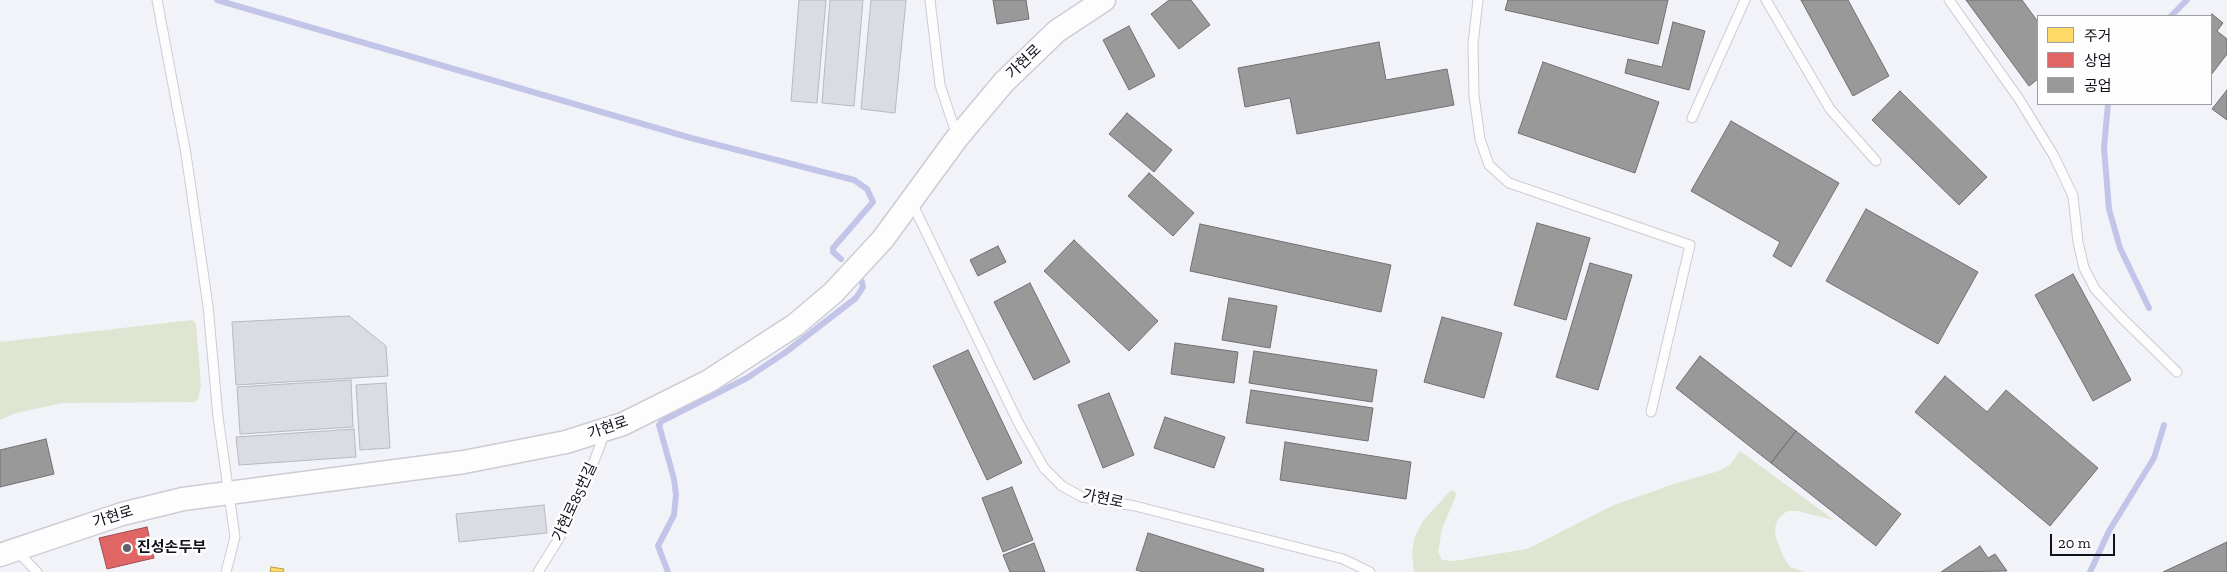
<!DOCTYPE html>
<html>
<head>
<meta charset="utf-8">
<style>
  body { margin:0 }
  #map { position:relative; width:2227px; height:572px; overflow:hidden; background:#f2f3f9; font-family:"Zilla Slab","Noto Sans KR",serif }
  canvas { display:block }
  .legend { position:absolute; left:2037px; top:15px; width:175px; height:90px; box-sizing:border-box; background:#fefefe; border:1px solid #9f9fa3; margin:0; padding:6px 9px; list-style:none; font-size:15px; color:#11111b }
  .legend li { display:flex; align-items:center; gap:10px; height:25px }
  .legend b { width:25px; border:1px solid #9f9fa3 }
  .scale { position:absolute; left:2050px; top:534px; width:65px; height:22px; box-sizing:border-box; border:2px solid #11111b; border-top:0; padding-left:6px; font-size:15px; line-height:18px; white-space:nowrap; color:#11111b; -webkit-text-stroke:4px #fefefe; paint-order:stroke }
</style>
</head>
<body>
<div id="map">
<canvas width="2227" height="572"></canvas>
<ul class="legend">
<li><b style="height:14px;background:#ffd966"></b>주거</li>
<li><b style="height:14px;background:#e06666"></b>상업</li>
<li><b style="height:14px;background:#999"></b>공업</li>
</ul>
<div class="scale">20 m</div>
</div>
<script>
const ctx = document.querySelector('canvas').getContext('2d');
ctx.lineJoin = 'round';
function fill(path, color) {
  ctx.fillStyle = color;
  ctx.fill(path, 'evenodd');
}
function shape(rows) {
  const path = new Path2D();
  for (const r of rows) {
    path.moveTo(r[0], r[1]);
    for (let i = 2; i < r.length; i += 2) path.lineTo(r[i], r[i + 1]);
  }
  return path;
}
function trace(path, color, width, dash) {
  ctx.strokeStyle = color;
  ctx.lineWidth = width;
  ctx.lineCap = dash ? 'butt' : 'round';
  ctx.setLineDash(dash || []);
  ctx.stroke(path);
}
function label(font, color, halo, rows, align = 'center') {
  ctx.font = font + ' "Zilla Slab","Noto Sans KR",serif';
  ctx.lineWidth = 5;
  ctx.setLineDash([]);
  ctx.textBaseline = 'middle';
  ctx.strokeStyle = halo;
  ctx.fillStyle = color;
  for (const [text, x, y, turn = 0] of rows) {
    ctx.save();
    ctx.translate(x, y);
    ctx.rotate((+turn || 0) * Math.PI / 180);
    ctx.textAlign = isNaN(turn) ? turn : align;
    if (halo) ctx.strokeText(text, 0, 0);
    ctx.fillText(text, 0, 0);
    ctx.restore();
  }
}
fill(shape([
  [192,320,196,323,201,385,198,399,195,402,63,403,16,413,0,420,0,342],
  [1740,451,1834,520,1797,511,1787,511,1778,519,1775,528,1776,538,1783,556,1790,567,1805,572,1414,572,1412,554,1414,539,1423,521,1451,490,1457,493,1442,529,1438,552,1442,560,1454,561,1527,549,1614,505,1677,483,1719,471,1730,465]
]), '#e0e5d1');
const homes = shape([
  [271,567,284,569,283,572,270,572,271,567]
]);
fill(homes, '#ffd966');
trace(homes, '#b89d50', 1);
const shops = shape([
  [147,527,154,558,107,569,99,538,147,527]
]);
fill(shops, '#e06666');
trace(shops, '#a24c50', 1);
const industry = shape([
  [993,0,1026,0,1029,19,997,24,993,0],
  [1169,0,1191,0,1210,25,1179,49,1151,14,1169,0],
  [1508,0,1668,0,1658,44,1505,10,1508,0],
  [1801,0,1848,0,1889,76,1853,96,1801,0],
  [1966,0,2022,0,2038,22,2038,79,2029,86,1966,0],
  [2212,14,2223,23,2217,31,2227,39,2227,54,2211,75,2211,17,2212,14],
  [1673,22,1705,31,1689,90,1625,73,1628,59,1662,67,1673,22],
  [1129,26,1155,76,1129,90,1103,40,1129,26],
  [1379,42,1386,80,1447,69,1454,105,1297,134,1290,98,1245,107,1238,68,1379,42],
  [1543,62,1659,102,1635,173,1518,133,1543,62],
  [2227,90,2227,120,2212,109,2227,90],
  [1900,91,1987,177,1959,205,1872,120,1900,91],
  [1127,113,1172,150,1154,172,1109,134,1127,113],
  [1731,121,1839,183,1791,267,1773,256,1780,242,1691,191,1731,121],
  [1149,173,1194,213,1173,236,1128,196,1149,173],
  [1866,209,1978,272,1938,344,1826,281,1866,209],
  [1537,223,1590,238,1566,320,1514,305,1537,223],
  [1200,224,1391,265,1381,312,1190,271,1200,224],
  [1074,240,1158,321,1129,351,1044,271,1074,240],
  [998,246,1006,262,978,276,970,260,998,246],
  [1590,263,1632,275,1598,390,1556,377,1590,263],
  [2073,274,2131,380,2093,401,2035,295,2073,274],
  [1030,283,1070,362,1034,380,994,302,1030,283],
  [1229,298,1277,306,1270,348,1222,340,1229,298],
  [1442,317,1502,333,1484,398,1424,382,1442,317],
  [1175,343,1238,352,1234,383,1171,374,1175,343],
  [968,350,1022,463,987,480,933,366,968,350],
  [1254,351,1377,370,1372,402,1249,383,1254,351],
  [1700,356,1796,431,1771,463,1676,388,1700,356],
  [1945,376,1987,412,2006,390,2098,468,2050,526,1915,412,1945,376],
  [1251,390,1373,408,1368,441,1246,423,1251,390],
  [1109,393,1134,455,1103,468,1078,405,1109,393],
  [1165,417,1225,437,1214,468,1154,448,1165,417],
  [1796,431,1901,514,1876,546,1771,463,1796,431],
  [46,439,54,474,0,487,0,450,46,439],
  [1285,442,1411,462,1406,499,1280,480,1285,442],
  [1012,487,1033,540,1003,552,982,498,1012,487],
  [1148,533,1264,569,1263,572,1143,572,1136,570,1148,533],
  [2227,542,2227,572,2163,572,2227,542],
  [1034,543,1045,572,1010,572,1003,555,1034,543],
  [1980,546,1988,558,1995,554,2007,571,1941,572,1980,546]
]);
fill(industry, '#999');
trace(industry, '#707073', 1);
trace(shape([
  [217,0,691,138,854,180,867,189,873,202,833,248,833,252,841,259],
  [2171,16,2187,0],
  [2108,104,2104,148,2109,209,2120,248,2149,308],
  [668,572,658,546,674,515,676,495,674,479,659,425,662,421,747,378,786,352,856,298,863,287,862,282],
  [2090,572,2109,531,2154,458,2164,425]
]), '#c3c5e8', 6);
const building = shape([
  [799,0,826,0,817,103,791,101,799,0],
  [830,0,863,0,854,106,822,103,830,0],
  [871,0,906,0,895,113,861,109,871,0],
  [349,316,386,346,388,376,236,385,232,322,349,316],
  [351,380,353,427,240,434,237,387,351,380],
  [386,383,390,448,360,450,356,385,386,383],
  [354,429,356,457,239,465,236,437,354,429],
  [544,505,547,533,459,542,456,514,544,505]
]);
fill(building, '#dbdbe4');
trace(building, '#b8b8c0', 1);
const service = shape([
  [157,0,186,154,208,306,218,417,235,537,226,572],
  [930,0,940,85,957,136],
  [1478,0,1473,44,1474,96,1480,139,1489,165,1509,183,1690,245,1651,412],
  [1766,0,1830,109,1876,161],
  [1949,0,2019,99,2054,156,2073,196,2078,242,2084,268,2095,289,2121,317,2177,372],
  [1692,118,1745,0],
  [912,203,1018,422,1044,468,1062,486,1082,497,1135,506,1343,559,1370,572],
  [17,551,37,572],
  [538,572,558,540,587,480,605,432]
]);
const tertiary = shape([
  [0,555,122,514,183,499,464,462,566,442,623,424,709,381,795,325,833,293,883,239,957,138,1004,82,1057,31,1104,0]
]);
trace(service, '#ccccd4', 11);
trace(tertiary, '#ccccd4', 25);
trace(service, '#fdfdfe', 9);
trace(tertiary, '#fdfdfe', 22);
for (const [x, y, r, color] of [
  [127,548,5,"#606069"]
]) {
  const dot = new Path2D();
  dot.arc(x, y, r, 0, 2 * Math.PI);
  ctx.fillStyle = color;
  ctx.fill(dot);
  trace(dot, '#fefefe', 2);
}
label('15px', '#11111b', '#fefefe', [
  ["가현로",1024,62,-44],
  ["가현로",608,428,-19],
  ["가현로",1103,499,12],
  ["가현로85번길",575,502,-65],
  ["가현로",113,517,-17]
]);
label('bold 15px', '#11111b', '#fefefe', [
  ["진성손두부",137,548]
], 'left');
</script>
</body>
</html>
